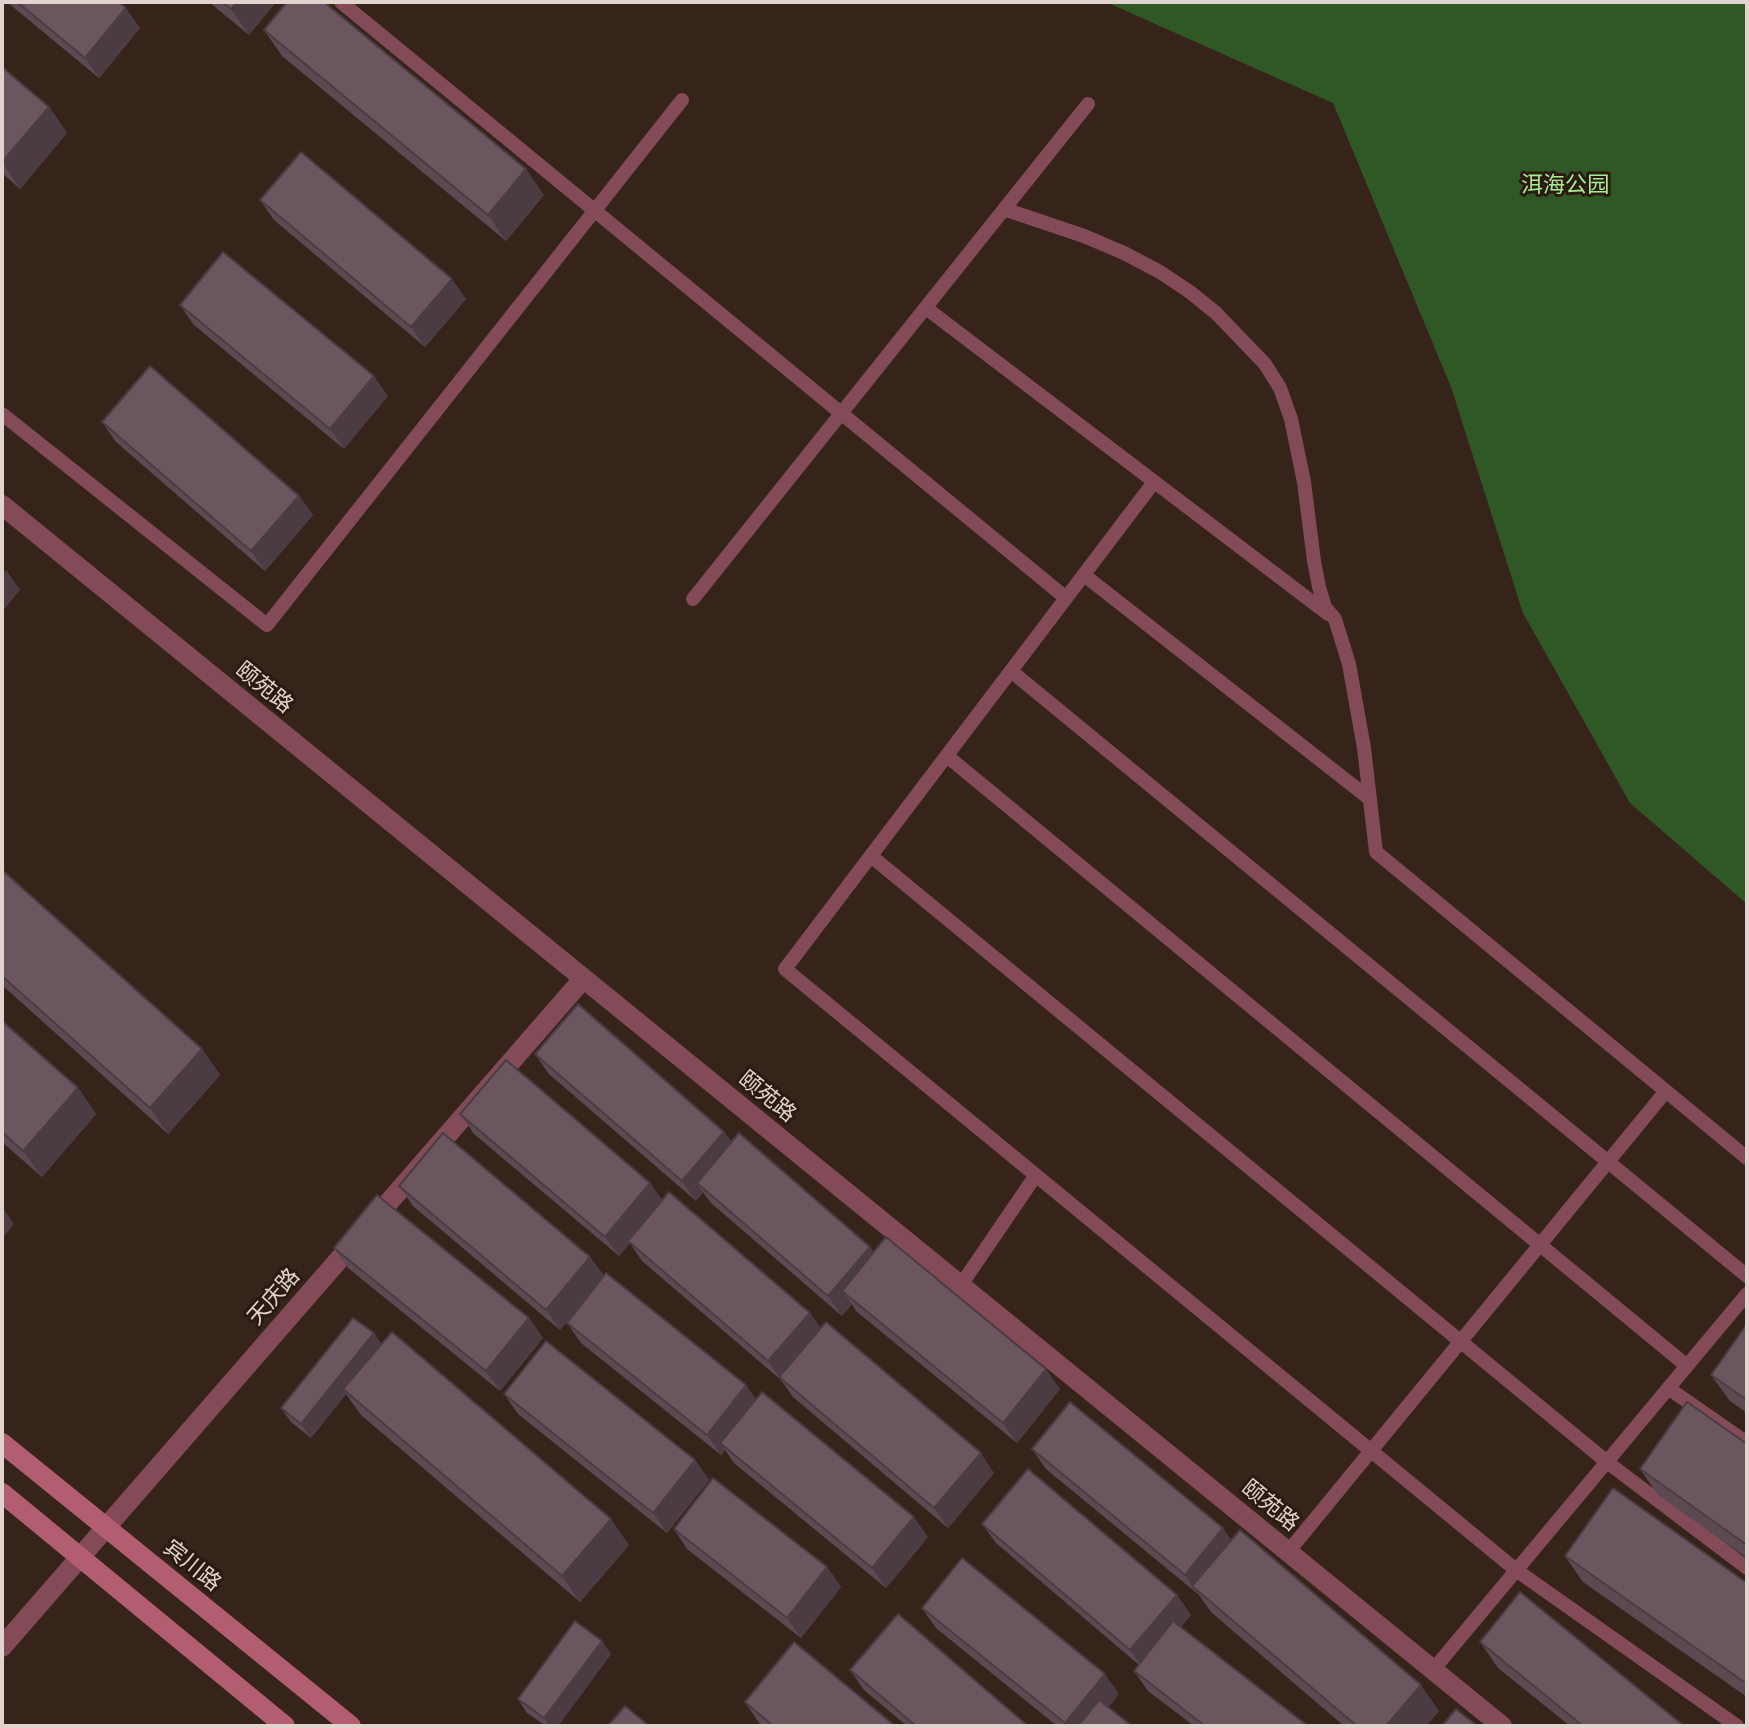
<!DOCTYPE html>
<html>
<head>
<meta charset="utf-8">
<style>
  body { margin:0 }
  #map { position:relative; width:1749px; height:1728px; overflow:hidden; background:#36241b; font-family:Montserrat,sans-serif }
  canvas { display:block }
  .frame { position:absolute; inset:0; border:4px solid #e1d4ce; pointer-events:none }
</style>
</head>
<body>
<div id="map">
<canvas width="1749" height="1728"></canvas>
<div class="frame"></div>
</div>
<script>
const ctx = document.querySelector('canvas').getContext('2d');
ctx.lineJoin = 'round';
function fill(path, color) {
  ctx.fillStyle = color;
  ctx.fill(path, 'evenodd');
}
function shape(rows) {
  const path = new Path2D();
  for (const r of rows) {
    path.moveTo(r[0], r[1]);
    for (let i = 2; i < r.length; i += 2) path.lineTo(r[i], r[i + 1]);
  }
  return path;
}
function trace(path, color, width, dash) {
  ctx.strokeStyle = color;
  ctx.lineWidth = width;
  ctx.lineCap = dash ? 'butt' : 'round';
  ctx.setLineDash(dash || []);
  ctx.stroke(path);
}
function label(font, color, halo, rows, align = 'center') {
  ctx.font = font + ' Montserrat,"Noto Sans SC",sans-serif';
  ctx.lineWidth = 6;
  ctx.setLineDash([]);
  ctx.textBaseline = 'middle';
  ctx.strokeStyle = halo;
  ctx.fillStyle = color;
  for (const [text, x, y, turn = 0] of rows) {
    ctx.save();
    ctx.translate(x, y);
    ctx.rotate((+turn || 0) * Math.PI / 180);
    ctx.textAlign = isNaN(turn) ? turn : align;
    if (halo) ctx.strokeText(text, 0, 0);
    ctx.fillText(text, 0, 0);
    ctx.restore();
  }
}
fill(shape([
  [1106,2,1747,2,1747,904,1630,803,1523,613,1451,387,1333,103]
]), '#305825');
trace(shape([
  [341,2,1066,598],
  [1004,209,1084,236,1124,253,1160,272,1190,292,1216,313,1265,364,1280,388,1291,419,1304,482,1314,561,1319,587,1325,607,1335,619,1349,664,1364,748,1376,852,1747,1158],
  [926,308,1328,614],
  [2,414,267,625,682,100],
  [1154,482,785,969,1516,1570,1737,1726],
  [1084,575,1370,799],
  [693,599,1088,104],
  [1011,671,1747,1276],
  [947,756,1687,1366],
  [871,856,1607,1462,1747,1568],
  [961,1285,1036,1175],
  [1668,1388,1747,1443],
  [1288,1552,1666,1091],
  [1433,1670,1747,1294]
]), '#824b57', 14);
trace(shape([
  [2,505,1502,1726]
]), '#824b57', 20);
trace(shape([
  [2,1647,583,979]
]), '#824b57', 20);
trace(shape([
  [2,1443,351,1726],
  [2,1493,285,1726]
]), '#b35d71', 20);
fill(shape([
  [7,2,119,2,140,28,99,78],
  [209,2,276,2,249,35],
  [264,30,544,195,506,241,282,56],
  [2,67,49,107,67,133,20,189,2,173],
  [260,200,466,299,425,347,274,220],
  [180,305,388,396,344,449,194,325],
  [102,422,299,496,313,515,265,571,116,442],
  [2,870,202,1049,220,1075,168,1134,2,985],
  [2,1021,78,1088,96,1114,42,1177,2,1142],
  [535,1054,724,1132,732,1142,874,1253,1060,1389,1017,1443,856,1311,852,1304,842,1316,711,1203,703,1192,696,1201,549,1074],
  [460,1114,650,1183,662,1200,810,1313,820,1328,994,1473,948,1528,793,1397,781,1380,642,1261,630,1243,619,1256,474,1134],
  [399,1186,590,1257,604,1276,928,1537,886,1588,734,1463,725,1450,721,1455,581,1343,567,1323,584,1301,560,1330,413,1206],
  [334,1248,529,1318,543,1338,500,1391,348,1268],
  [1747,1324,1747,1413,1730,1401,1711,1375],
  [374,1333,381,1344,629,1545,580,1602,361,1415,346,1394,311,1438,291,1422,281,1408],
  [504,1394,695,1460,709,1480,667,1533,518,1414],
  [1747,1444,1747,1558,1658,1495,1640,1469],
  [1032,1449,1232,1540,1439,1711,1426,1726,1344,1726,1211,1612,1199,1595,1046,1469],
  [982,1524,1191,1615,1181,1627,1308,1726,1194,1726,1148,1691,1134,1671,1139,1665,996,1543],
  [674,1529,827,1567,841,1587,801,1638,687,1549],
  [1565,1556,1747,1583,1747,1697,1583,1582],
  [922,1608,1119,1694,1108,1707,1132,1726,1057,1726,936,1628],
  [1480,1642,1684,1726,1570,1726,1498,1668],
  [611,1654,558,1726,546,1726,527,1713,518,1699],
  [850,1670,1028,1726,907,1726,864,1690],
  [745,1702,895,1726,761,1726]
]), '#5c4a53');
fill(shape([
  [237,2,276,2,249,35,231,9],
  [126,8,140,28,99,78,85,58],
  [49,107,67,133,20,189,2,162],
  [526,169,544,195,506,241,488,215],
  [452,279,466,299,425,347,411,327],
  [374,376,388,396,344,449,330,429],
  [299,496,313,515,265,571,251,551],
  [6,570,20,590,2,612,2,575],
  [202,1049,220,1075,168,1134,150,1108],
  [78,1088,96,1114,42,1177,23,1151],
  [724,1132,738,1151,697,1183,703,1192,696,1201,682,1181],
  [650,1183,664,1203,628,1241,630,1243,619,1256,605,1237],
  [2,1207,14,1224,2,1239],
  [870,1247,884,1267,842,1291,852,1304,842,1316,828,1296],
  [590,1257,604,1277,560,1330,546,1310],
  [810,1313,824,1333,780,1378,768,1361],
  [529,1318,543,1338,500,1391,486,1371],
  [374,1333,383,1347,343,1389,346,1394,311,1438,301,1424],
  [1046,1369,1060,1389,1017,1443,1003,1423],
  [746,1385,760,1405,720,1443,725,1450,721,1455,707,1435],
  [981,1453,994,1473,948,1528,934,1508],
  [695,1460,709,1480,667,1533,653,1513],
  [914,1517,928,1537,886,1588,872,1568],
  [611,1519,629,1545,580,1602,562,1576],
  [1223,1528,1237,1548,1192,1586,1199,1595,1185,1575],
  [827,1567,841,1587,801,1638,787,1618],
  [1177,1595,1191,1615,1144,1670,1130,1650],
  [602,1641,611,1654,558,1726,550,1726,544,1718],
  [1105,1674,1119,1694,1093,1726,1067,1726,1065,1723],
  [1421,1685,1439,1711,1426,1726,1386,1726]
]), '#4b3c43');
const building = shape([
  [17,2,119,2,126,8,85,58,17,2],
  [222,2,237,2,231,9,222,2],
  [287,2,324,2,526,169,488,215,264,30,287,2],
  [2,67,49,107,2,162,2,67],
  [301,152,452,279,411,327,260,200,301,152],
  [223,252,374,376,330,429,180,305,223,252],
  [150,366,299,496,251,551,102,422,150,366],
  [2,870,202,1049,150,1108,2,976,2,870],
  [578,1004,724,1132,682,1181,535,1054,578,1004],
  [2,1021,78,1088,23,1151,2,1132,2,1021],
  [506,1060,650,1183,605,1237,460,1114,506,1060],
  [443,1133,590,1257,546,1310,399,1186,443,1133],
  [739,1133,870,1247,828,1296,697,1183,739,1133],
  [669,1192,810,1313,768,1361,628,1241,669,1192],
  [377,1195,529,1318,486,1371,334,1248,377,1195],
  [886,1237,1046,1369,1003,1423,842,1291,886,1237],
  [606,1273,746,1385,707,1435,567,1323,606,1273],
  [353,1318,374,1333,301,1424,281,1408,353,1318],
  [826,1322,981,1453,934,1508,779,1377,826,1322],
  [1747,1324,1747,1400,1711,1375,1747,1324],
  [392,1332,611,1519,562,1576,343,1389,392,1332],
  [546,1341,695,1460,653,1513,504,1394,546,1341],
  [762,1392,914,1517,872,1568,720,1443,762,1392],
  [1070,1402,1223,1528,1185,1575,1032,1449,1070,1402],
  [1687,1402,1747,1444,1747,1545,1640,1469,1687,1402],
  [1028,1469,1177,1595,1130,1650,982,1524,1028,1469],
  [713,1478,827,1567,787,1618,674,1529,713,1478],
  [1613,1488,1747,1583,1747,1684,1565,1556,1613,1488],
  [1240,1530,1421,1685,1386,1726,1357,1726,1192,1586,1240,1530],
  [962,1558,1105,1674,1065,1723,922,1608,962,1558],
  [1520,1592,1684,1726,1583,1726,1480,1642,1520,1592],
  [898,1614,1028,1726,916,1726,850,1670,898,1614],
  [575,1621,602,1641,544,1718,518,1699,575,1621],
  [1173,1621,1308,1726,1205,1726,1134,1671,1173,1621],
  [794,1642,895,1726,773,1726,745,1702,794,1642],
  [1099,1700,1132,1726,1078,1726,1099,1700],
  [625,1706,649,1726,608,1726,625,1706],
  [1456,1709,1477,1726,1442,1726,1456,1709]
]);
fill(building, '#6b5660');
trace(building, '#4b3c43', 2);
label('22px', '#a5eb92', '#2b1a11', [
  ["洱海公园",1565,186]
]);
label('22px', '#e1d4ce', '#2b1a11', [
  ["颐苑路",264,688,39],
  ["颐苑路",767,1097,39],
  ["天庆路",274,1297,-49],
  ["颐苑路",1270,1506,39],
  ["宾川路",192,1566,39]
]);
</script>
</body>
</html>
